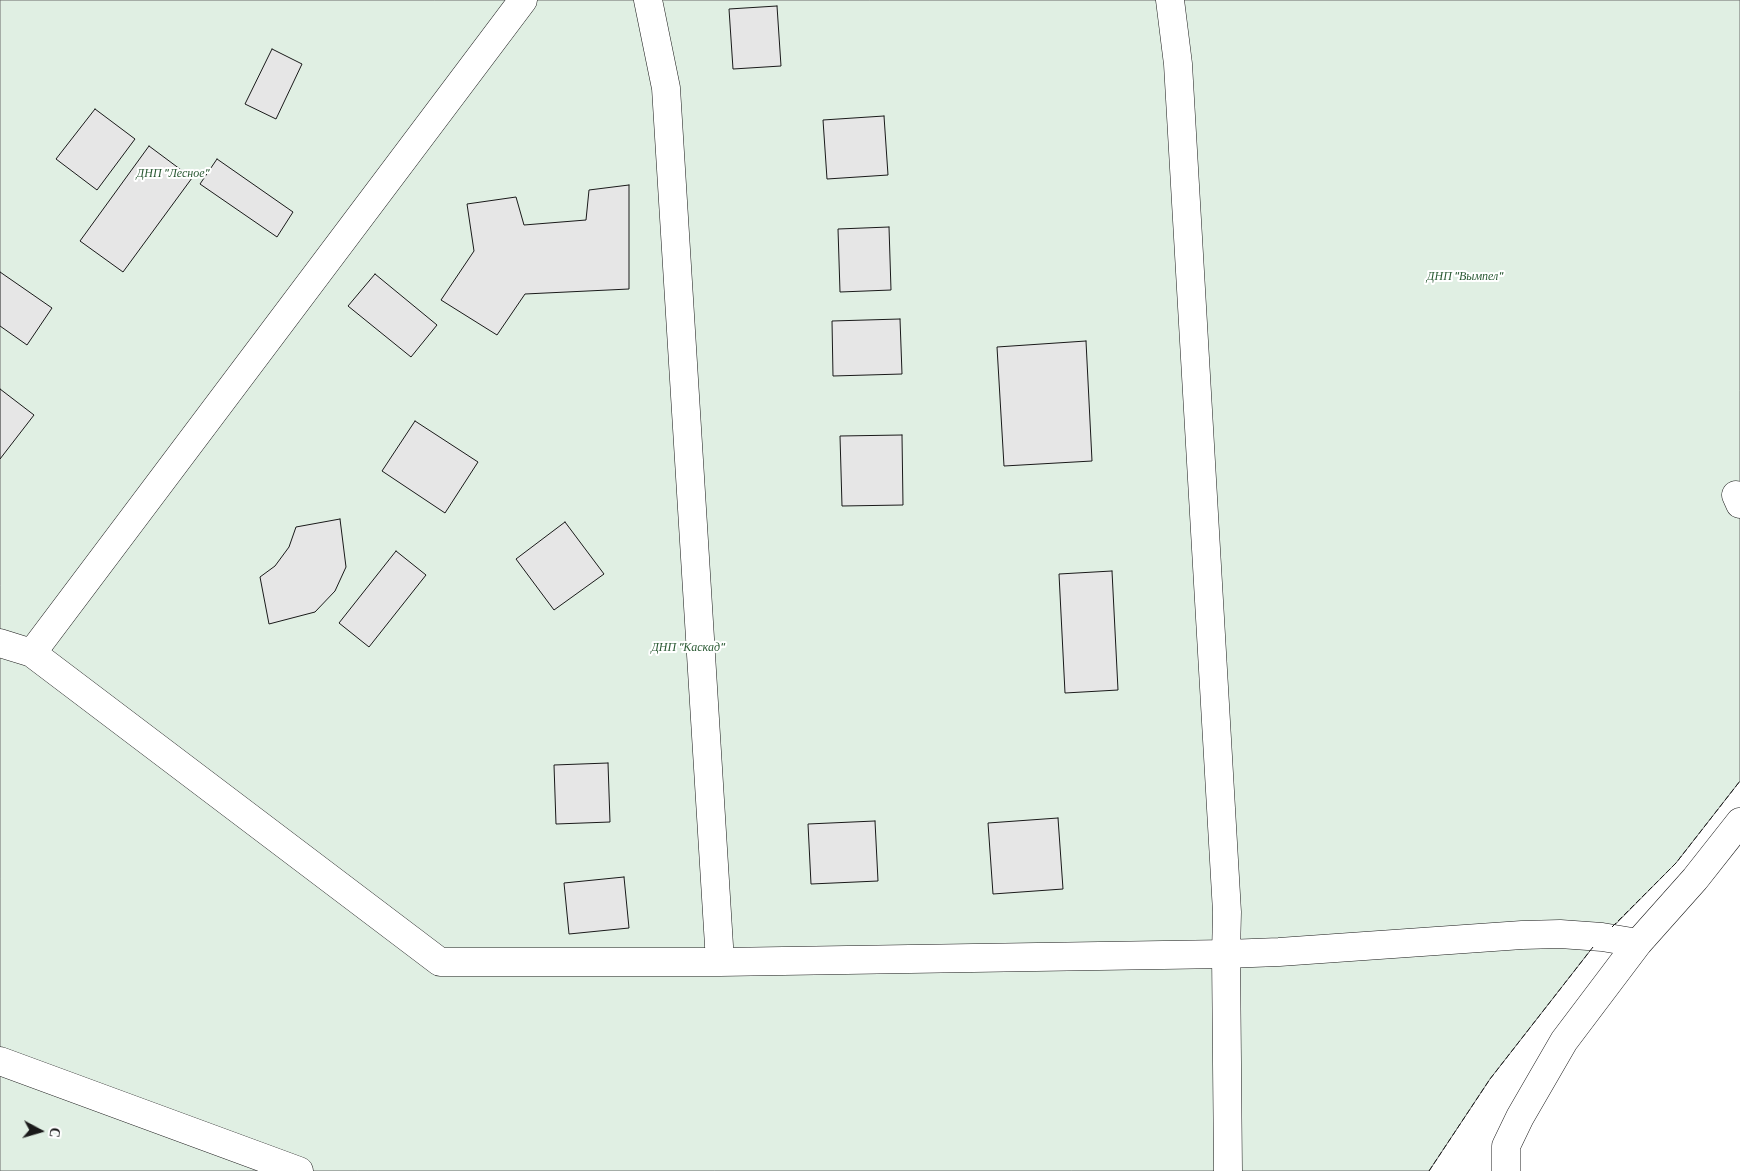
<!DOCTYPE html>
<html>
<head>
<meta charset="utf-8">
<style>
  body { margin:0 }
  #map { position:relative; width:1740px; height:1171px; overflow:hidden; background:#fff; font-family:"Crimson Pro",serif }
  canvas { display:block }
  .north { position:absolute; left:15px; top:1106px; width:50px; height:50px; -webkit-text-stroke:4px #fff; paint-order:stroke; rotate:96deg; font-size:14px; font-weight:700; line-height:20px; text-align:center; color:#1a1a1a }
  .north::after { content:''; display:block; margin:auto; width:18px; height:22px; background:#1a1a1a; clip-path:polygon(50% 0,100% 100%,50% 72%,0 100%) }
</style>
</head>
<body>
<div id="map">
<canvas width="1740" height="1171"></canvas>
<div class="north">С</div>
</div>
<script>
const ctx = document.querySelector('canvas').getContext('2d');
ctx.lineJoin = 'round';
function fill(path, color) {
  ctx.fillStyle = color;
  ctx.fill(path, 'evenodd');
}
function shape(rows) {
  const path = new Path2D();
  for (const r of rows) {
    path.moveTo(r[0], r[1]);
    for (let i = 2; i < r.length; i += 2) path.lineTo(r[i], r[i + 1]);
  }
  return path;
}
function trace(path, color, width, dash) {
  ctx.strokeStyle = color;
  ctx.lineWidth = width;
  ctx.lineCap = dash ? 'butt' : 'round';
  ctx.setLineDash(dash || []);
  ctx.stroke(path);
}
function label(font, color, halo, rows, align = 'center') {
  ctx.font = font + ' "Crimson Pro",serif';
  ctx.lineWidth = 4;
  ctx.setLineDash([]);
  ctx.textBaseline = 'middle';
  ctx.strokeStyle = halo;
  ctx.fillStyle = color;
  for (const [text, x, y, turn = 0] of rows) {
    ctx.save();
    ctx.translate(x, y);
    ctx.rotate((+turn || 0) * Math.PI / 180);
    ctx.textAlign = isNaN(turn) ? turn : align;
    if (halo) ctx.strokeText(text, 0, 0);
    ctx.fillText(text, 0, 0);
    ctx.restore();
  }
}
const green = shape([
  [0,0,1740,0,1740,781,1676,863,1593,947,1490,1079,1429,1171,0,1171,0,0]
]);
fill(green, '#e0efe3');
trace(green, '#6a6a6a', 1);
const building = shape([
  [777,6,781,66,733,69,729,9,777,6],
  [272,49,302,64,276,119,245,104,272,49],
  [95,109,135,139,97,190,56,159,95,109],
  [884,116,888,175,827,179,823,120,884,116],
  [149,146,192,178,123,272,80,241,149,146],
  [217,159,293,212,277,237,200,184,217,159],
  [629,185,629,289,525,294,497,335,441,300,474,251,467,204,516,197,524,225,586,220,589,190,629,185],
  [889,227,891,290,840,292,838,229,889,227],
  [0,272,52,308,27,345,0,326,0,272],
  [375,274,437,325,411,357,348,306,375,274],
  [900,319,902,374,833,376,832,321,900,319],
  [1086,341,1092,461,1004,466,997,347,1086,341],
  [0,389,34,415,0,459,0,389],
  [415,421,478,462,445,513,382,471,415,421],
  [902,435,903,505,842,506,840,436,902,435],
  [340,519,346,567,335,591,315,612,269,624,260,577,275,566,289,547,296,527,340,519],
  [565,522,604,574,554,610,516,559,565,522],
  [396,551,426,575,369,647,339,623,396,551],
  [1112,571,1118,690,1065,693,1059,574,1112,571],
  [608,763,610,822,556,824,554,765,608,763],
  [1058,818,1063,889,993,894,988,823,1058,818],
  [875,821,878,881,811,884,808,824,875,821],
  [624,877,629,928,569,934,564,883,624,877]
]);
fill(building, '#e6e6e6');
trace(building, '#1a1a1a', 1);
const minor = shape([
  [648,0,666,88,720,962],
  [1170,0,1178,64,1227,912,1226,954,1228,1171],
  [1736,495,1740,504],
  [0,643,32,653,523,0],
  [32,653,440,962,720,962,1226,954,1279,952,1522,935,1560,934,1602,937,1638,943],
  [0,1061,299,1171],
  [1506,1171,1506,1146,1520,1117,1564,1041,1638,943,1695,879,1740,822]
]);
trace(minor, '#1a1a1a', 29);
trace(minor, '#fff', 28);
trace(shape([
  [1612,927,1676,863,1740,781],
  [1429,1171,1490,1079,1593,947]
]), '#1a1a1a', 1, [6, 2.5]);
label('italic 12px', '#2b5a34', '#fff', [
  ["ДНП \"Лесное\"",173,173],
  ["ДНП \"Вымпел\"",1465,276],
  ["ДНП \"Каскад\"",688,647]
]);
</script>
</body>
</html>
